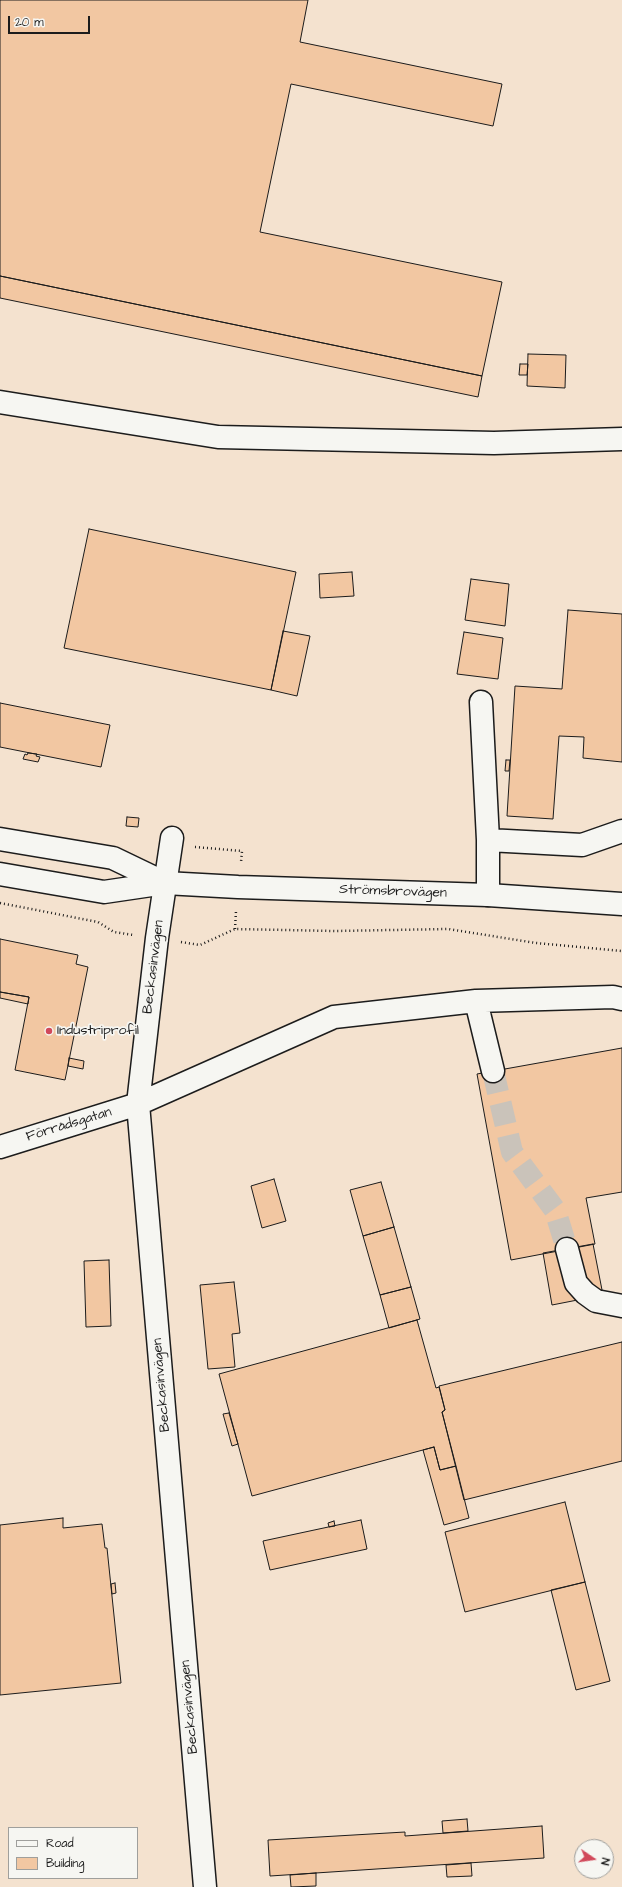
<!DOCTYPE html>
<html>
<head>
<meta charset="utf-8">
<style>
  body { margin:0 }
  #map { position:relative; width:622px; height:1887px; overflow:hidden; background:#f5ede2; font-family:"Architects Daughter",sans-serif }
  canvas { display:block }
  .legend { position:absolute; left:8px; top:1827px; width:130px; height:52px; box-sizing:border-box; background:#f6f6f2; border:1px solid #9f9f9c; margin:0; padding:5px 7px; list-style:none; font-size:12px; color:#1c1c1c }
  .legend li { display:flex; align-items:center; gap:8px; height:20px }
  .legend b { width:20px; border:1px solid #9f9f9c }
  .north { position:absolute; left:574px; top:1839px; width:40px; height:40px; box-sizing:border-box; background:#f6f6f2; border:1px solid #9f9f9c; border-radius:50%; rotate:103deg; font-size:11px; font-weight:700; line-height:16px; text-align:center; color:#1c1c1c }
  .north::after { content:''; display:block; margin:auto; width:14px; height:18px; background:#d1495b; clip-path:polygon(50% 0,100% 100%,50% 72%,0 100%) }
  .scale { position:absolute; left:8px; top:16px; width:82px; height:18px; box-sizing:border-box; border:2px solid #1c1c1c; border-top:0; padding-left:5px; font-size:12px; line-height:14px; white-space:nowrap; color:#1c1c1c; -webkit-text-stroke:3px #f6f6f2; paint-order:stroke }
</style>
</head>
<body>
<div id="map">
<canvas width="622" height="1887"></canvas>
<ul class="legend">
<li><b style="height:5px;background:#f6f6f2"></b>Road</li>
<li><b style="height:11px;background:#f2c7a2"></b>Building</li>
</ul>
<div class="north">N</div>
<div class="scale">20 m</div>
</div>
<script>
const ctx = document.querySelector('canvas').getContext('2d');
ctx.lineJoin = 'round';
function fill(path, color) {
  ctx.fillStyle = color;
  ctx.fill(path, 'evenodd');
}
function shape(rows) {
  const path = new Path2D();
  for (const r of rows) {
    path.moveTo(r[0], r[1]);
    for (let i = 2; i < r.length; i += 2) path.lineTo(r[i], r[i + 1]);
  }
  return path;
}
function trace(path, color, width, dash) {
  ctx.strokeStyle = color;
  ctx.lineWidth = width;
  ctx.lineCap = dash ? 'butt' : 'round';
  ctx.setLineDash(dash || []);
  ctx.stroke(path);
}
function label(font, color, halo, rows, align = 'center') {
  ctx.font = font + ' "Architects Daughter",sans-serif';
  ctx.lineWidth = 3.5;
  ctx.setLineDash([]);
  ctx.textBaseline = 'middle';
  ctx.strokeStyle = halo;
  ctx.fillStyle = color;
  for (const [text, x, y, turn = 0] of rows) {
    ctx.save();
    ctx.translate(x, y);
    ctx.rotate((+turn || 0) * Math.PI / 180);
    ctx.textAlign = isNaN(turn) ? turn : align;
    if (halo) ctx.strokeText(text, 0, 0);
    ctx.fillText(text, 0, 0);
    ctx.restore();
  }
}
fill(shape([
  [0,0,622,0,622,1887,0,1887],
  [9,1828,137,1828,137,1878,9,1878],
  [582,1847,606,1847,606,1871,582,1871]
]), '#f4e2cf');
const building = shape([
  [0,0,308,0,300,42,502,84,493,126,291,84,260,232,502,282,482,376,0,276,0,0],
  [0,276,482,376,478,397,0,298,0,276],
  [528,354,566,355,565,388,527,386,528,354],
  [520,364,528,364,527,375,519,375,520,364],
  [89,529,296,572,271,690,64,648,89,529],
  [352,572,354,596,320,598,319,574,352,572],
  [471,579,509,584,505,626,465,620,471,579],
  [568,610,622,614,622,762,583,758,584,737,559,736,553,819,507,816,515,686,562,689,568,610],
  [283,631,310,636,297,696,271,690,283,631],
  [464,632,503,638,498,679,457,674,464,632],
  [0,703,110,725,101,767,0,747,0,703],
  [28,753,37,754,36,756,40,757,38,762,23,759,25,754,27,755,28,753],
  [506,760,510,760,509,771,505,771,506,760],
  [127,817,139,818,138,827,126,826,127,817],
  [0,939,78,955,76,964,88,967,65,1080,15,1070,29,997,0,992,0,939],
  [0,992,29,997,28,1004,0,998,0,992],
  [622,1048,622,1192,586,1198,595,1244,511,1260,477,1074,622,1048],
  [69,1058,84,1061,83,1069,68,1066,69,1058],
  [274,1179,286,1221,262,1228,251,1186,274,1179],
  [381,1182,394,1227,363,1236,350,1190,381,1182],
  [394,1227,411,1287,380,1295,363,1236,394,1227],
  [593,1244,603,1295,552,1305,543,1253,593,1244],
  [109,1260,111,1326,86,1327,84,1261,109,1260],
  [234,1282,240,1333,232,1334,235,1367,208,1369,200,1285,234,1282],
  [411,1287,420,1319,389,1328,380,1295,411,1287],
  [417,1320,436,1388,439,1387,445,1410,442,1412,456,1466,440,1470,434,1447,252,1496,219,1374,417,1320],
  [622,1342,622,1461,464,1500,442,1412,445,1410,439,1386,622,1342],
  [229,1413,238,1444,232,1446,223,1414,229,1413],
  [434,1447,440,1470,456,1466,469,1518,444,1525,423,1450,434,1447],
  [565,1502,585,1582,465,1612,445,1532,565,1502],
  [63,1518,63,1528,102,1524,105,1548,107,1548,121,1683,0,1695,0,1525,63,1518],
  [361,1520,367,1549,270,1570,263,1541,361,1520],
  [334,1521,335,1526,329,1527,328,1523,334,1521],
  [585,1582,610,1681,576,1690,551,1590,585,1582],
  [115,1583,116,1593,112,1594,111,1584,115,1583],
  [467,1819,468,1831,443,1833,442,1821,467,1819],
  [542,1826,544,1858,270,1876,268,1840,405,1832,405,1836,542,1826],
  [471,1863,472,1876,447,1877,446,1865,471,1863],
  [316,1873,316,1886,291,1887,290,1875,316,1873]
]);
fill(building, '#f2c7a2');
trace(building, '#1c1c1c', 1);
trace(shape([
  [493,1071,512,1152,555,1210,567,1249]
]), '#cac3ba', 22, [22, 11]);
const minor = shape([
  [0,402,218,437,494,443,622,439],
  [481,702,488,840,488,895],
  [172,838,157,938,138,1104,205,1887],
  [488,840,582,845,622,831],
  [476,1001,493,1071],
  [0,1147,138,1104,334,1017,476,1001,613,997,622,999],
  [567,1249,576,1283,585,1293,596,1301,622,1306]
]);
const major = shape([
  [0,839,113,858,165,883],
  [0,874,104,892,165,883,238,887,488,895,622,904]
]);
trace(minor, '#1c1c1c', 25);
trace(major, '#1c1c1c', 25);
trace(shape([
  [195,847,242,851,241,862],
  [0,903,98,922,114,932,133,935],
  [235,929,236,911],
  [181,942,200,945,235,929,335,931,448,929,536,943,622,951]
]), '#1c1c1c', 2.5, [1, 3]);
trace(minor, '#f6f6f2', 22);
trace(major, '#f6f6f2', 22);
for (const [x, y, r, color] of [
  [49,1031,4,"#d1495b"]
]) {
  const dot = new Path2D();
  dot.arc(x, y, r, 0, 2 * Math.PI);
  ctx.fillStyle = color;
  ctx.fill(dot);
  trace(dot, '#f6f6f2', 1.5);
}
label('14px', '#1c1c1c', '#f6f6f2', [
  ["Strömsbrovägen",393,892,2],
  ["Beckasinvägen",154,967,-83],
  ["Förrådsgatan",69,1125,-17],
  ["Beckasinvägen",162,1385,-95],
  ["Beckasinvägen",190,1707,-95]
]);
label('14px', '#1c1c1c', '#f6f6f2', [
  ["Industriprofil",57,1031]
], 'left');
</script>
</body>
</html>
